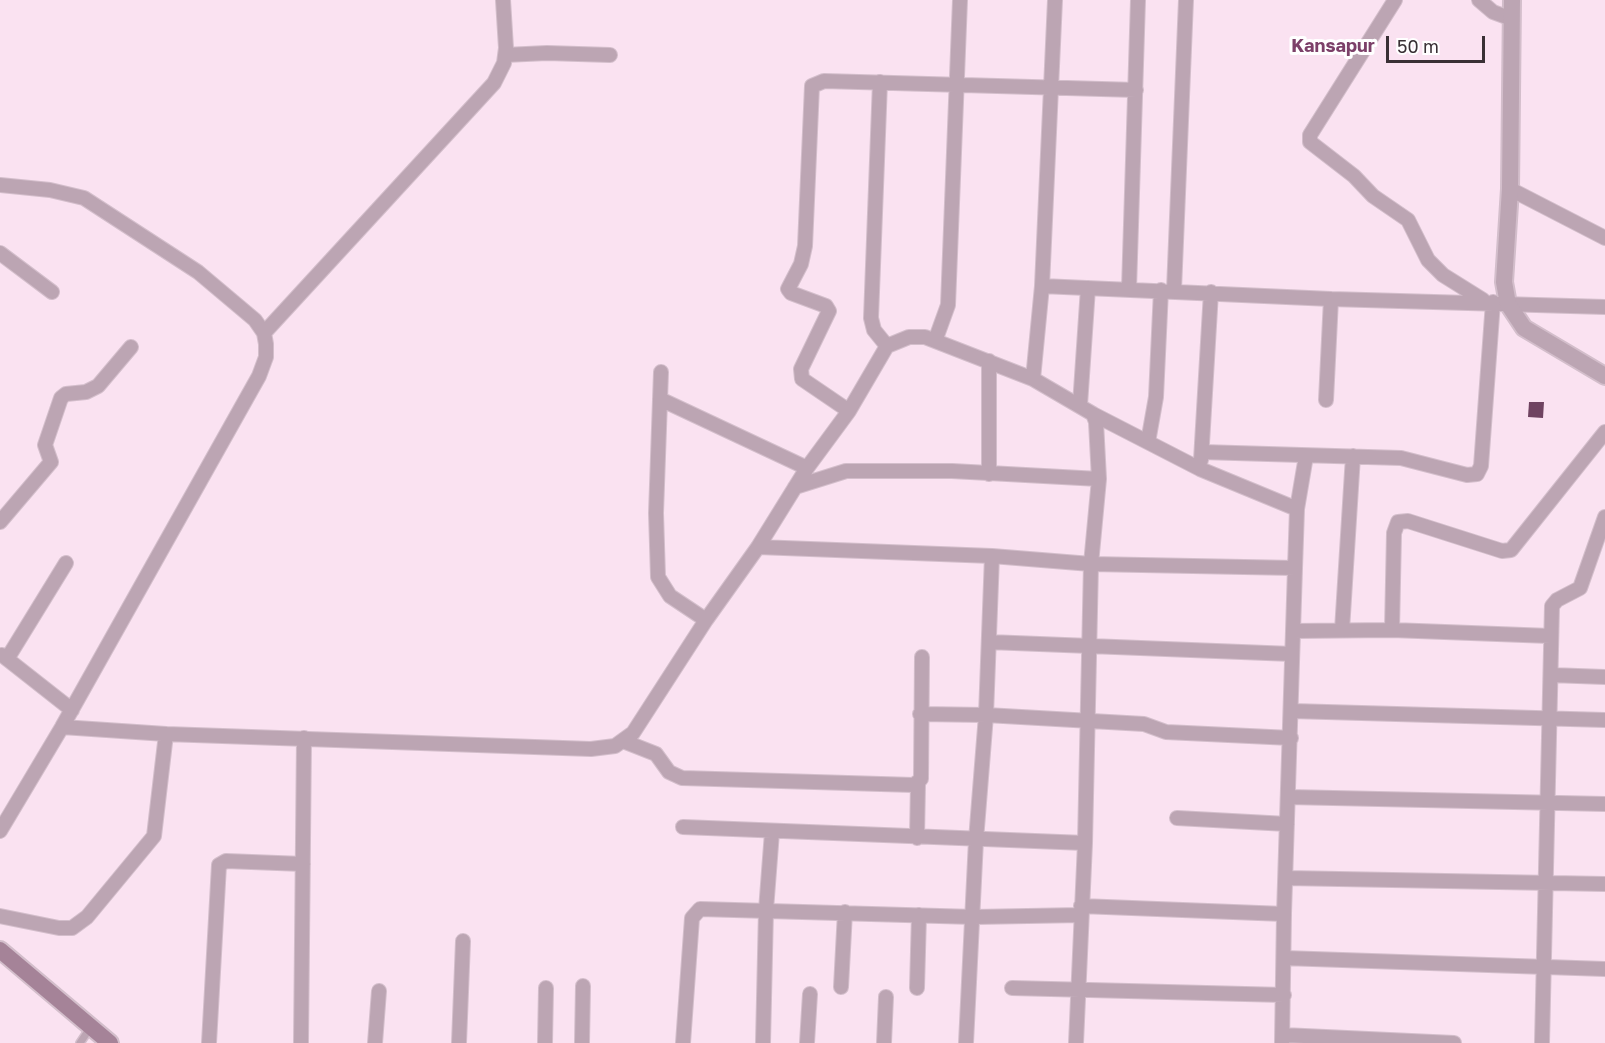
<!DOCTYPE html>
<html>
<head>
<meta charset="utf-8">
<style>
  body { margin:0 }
  #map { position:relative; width:1605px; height:1043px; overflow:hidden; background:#fae2f1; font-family:"Golos Text",sans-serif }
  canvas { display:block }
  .scale { position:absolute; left:1386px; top:36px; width:99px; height:27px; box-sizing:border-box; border:3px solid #393035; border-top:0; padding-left:8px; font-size:18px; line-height:21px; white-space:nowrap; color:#393035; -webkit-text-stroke:4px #fff; paint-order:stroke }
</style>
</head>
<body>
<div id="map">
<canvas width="1605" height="1043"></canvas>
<div class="scale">50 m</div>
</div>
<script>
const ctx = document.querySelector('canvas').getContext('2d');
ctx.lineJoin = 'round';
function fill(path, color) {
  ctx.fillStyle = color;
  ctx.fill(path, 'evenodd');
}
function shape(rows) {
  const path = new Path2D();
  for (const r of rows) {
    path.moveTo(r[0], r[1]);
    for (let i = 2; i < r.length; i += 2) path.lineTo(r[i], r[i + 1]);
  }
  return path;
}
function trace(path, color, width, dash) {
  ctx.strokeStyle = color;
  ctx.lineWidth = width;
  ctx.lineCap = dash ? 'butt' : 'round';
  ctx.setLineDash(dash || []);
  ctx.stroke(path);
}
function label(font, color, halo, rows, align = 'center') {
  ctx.font = font + ' "Golos Text",sans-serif';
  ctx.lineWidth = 6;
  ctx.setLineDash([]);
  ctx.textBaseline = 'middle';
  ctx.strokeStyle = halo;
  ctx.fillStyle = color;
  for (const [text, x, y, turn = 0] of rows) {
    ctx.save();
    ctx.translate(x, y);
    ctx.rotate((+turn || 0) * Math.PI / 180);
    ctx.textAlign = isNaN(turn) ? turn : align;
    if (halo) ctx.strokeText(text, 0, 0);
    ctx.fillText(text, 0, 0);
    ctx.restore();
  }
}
fill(shape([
  [1529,402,1544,402,1543,418,1528,417]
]), '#6f4361');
const service = shape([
  [80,1043,90,1028]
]);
const minor = shape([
  [1055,0,1042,286,1033,379,1093,414,1096,422,1099,479,1091,564,1085,843,1076,1043],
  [1395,0,1310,135,1310,142,1354,176,1373,196,1408,220,1428,260,1443,275,1483,300],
  [1479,0,1493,12,1512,19],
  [505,55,547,53,610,55],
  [880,82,871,318,874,330,887,346],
  [0,185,50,190,84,198,198,272,255,320,264,333,266,344,266,357,259,376,62,727,0,831],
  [1510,189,1605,238],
  [0,253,52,292],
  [1042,286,1331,299,1605,307],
  [1129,289,1138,0],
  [1174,290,1186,0],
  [264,333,494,83,504,63,506,48,503,0],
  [935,341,948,305,960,0],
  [989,361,989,474],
  [661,372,656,513,658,577,670,596,706,620],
  [660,399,807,468],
  [1326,400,1331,299],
  [1080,405,1088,288],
  [849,411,802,379,801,369,829,311,826,306,791,293,788,289,801,264,805,246,812,86,824,81,1136,90],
  [1093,414,1200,469,1297,509],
  [1148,442,1156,397,1161,290],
  [1202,452,1401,458,1467,475,1477,474,1481,466,1493,302],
  [1201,460,1211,292],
  [795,487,846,471,952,471,1099,479],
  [0,522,51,462,45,445,61,398,66,394,86,392,98,386,131,347],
  [758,547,992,556,1091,564,1295,568],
  [1342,630,1353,456],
  [1392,630,1394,533,1398,522,1408,521,1502,551,1511,550,1605,432],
  [1293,631,1392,630,1550,636],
  [989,642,1292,654],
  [2,655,72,710],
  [7,659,66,563],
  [1551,675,1605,677],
  [1292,711,1605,720],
  [920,714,986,715,1144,724,1166,732,1291,738],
  [62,727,166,734,591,749,615,746,633,733,706,620,758,547,807,468,849,411,887,346,909,337,925,337,1033,379],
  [623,741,656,754,669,772,682,778,914,785,921,779,922,657],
  [1288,797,1605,804],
  [1177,818,1287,824],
  [683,827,1085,843],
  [917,838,918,783],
  [1286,878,1605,884],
  [1081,906,1284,914],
  [0,916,59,928,72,928,87,917,154,836,166,734],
  [1284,958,1605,969],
  [841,987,845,912],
  [917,988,919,915],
  [1012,988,1284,995],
  [1283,1035,1454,1043],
  [209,1043,219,865,226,861,303,864],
  [301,1043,304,738],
  [375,1043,379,991],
  [459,1043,463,941],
  [545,1043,546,988],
  [582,1043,583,986],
  [683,1043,692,918,700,909,974,917,1081,915],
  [763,1043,766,910,772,832],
  [807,1043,810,994],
  [884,1043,886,997],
  [966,1043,976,840,986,715,992,556],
  [1282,1043,1284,914,1295,568,1297,509,1306,456],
  [1542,1043,1552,606,1557,600,1580,588,1605,517]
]);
const tertiary = shape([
  [1512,0,1510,189,1504,282,1508,304,1524,328,1605,376]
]);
const secondary = shape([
  [0,950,110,1043]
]);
trace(service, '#d3becb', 10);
trace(minor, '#d3becb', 16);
trace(tertiary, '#d3becb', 20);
trace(secondary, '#d3becb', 20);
trace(service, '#bca5b3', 7);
trace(minor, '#bca5b3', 14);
trace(tertiary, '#bca5b3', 16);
trace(secondary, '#a58398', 16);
label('bold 18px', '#7c4069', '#fff', [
  ["Kansapur",1333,46]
]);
</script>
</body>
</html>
